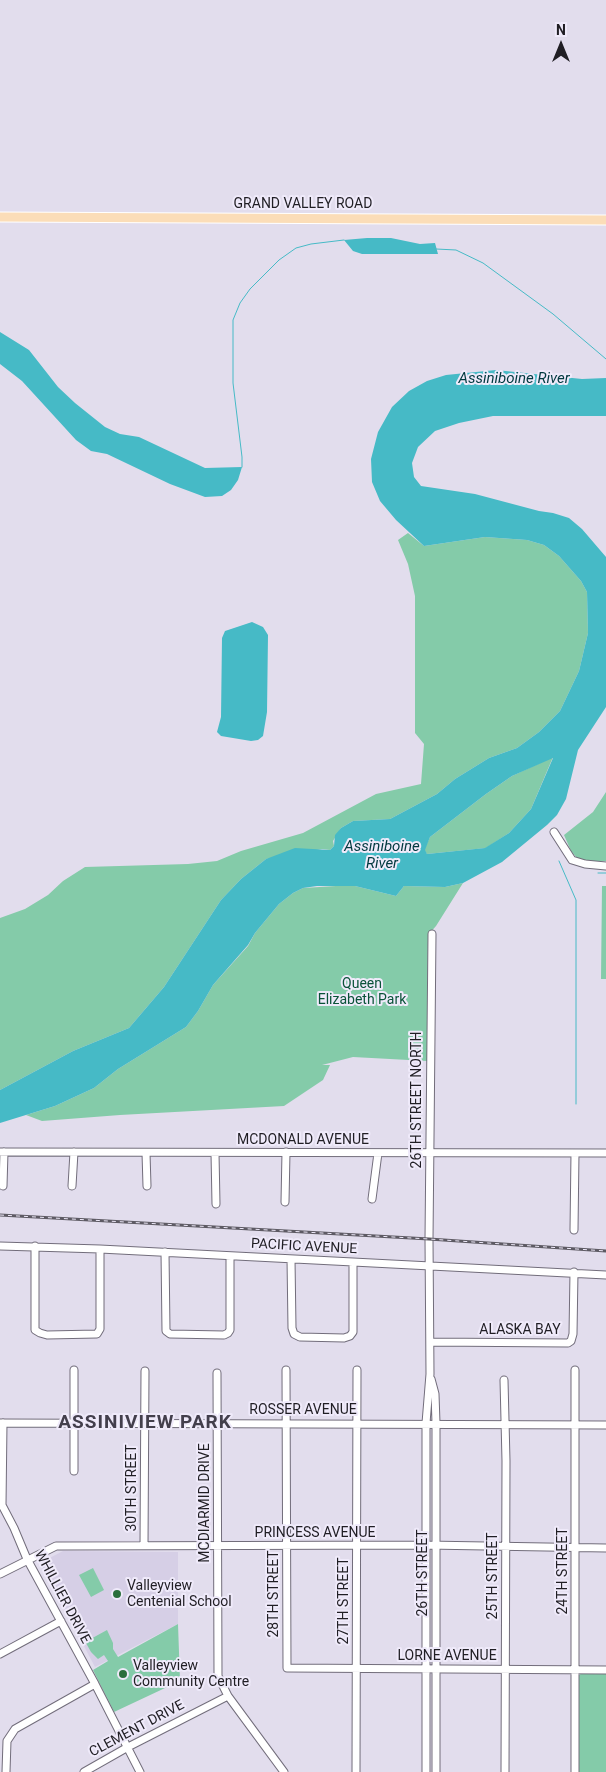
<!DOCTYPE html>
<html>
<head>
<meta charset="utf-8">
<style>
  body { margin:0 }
  #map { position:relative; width:606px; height:1772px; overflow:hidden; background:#e2dded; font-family:Roboto,sans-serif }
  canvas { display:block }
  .north { position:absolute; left:536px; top:20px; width:50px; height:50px; -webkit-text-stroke:4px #efeafa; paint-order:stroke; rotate:0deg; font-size:14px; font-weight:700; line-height:20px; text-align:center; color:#201e24 }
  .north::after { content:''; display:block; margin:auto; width:18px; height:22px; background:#201e24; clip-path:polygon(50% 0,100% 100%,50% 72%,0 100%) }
</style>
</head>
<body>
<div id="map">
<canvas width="606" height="1772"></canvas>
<div class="north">N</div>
</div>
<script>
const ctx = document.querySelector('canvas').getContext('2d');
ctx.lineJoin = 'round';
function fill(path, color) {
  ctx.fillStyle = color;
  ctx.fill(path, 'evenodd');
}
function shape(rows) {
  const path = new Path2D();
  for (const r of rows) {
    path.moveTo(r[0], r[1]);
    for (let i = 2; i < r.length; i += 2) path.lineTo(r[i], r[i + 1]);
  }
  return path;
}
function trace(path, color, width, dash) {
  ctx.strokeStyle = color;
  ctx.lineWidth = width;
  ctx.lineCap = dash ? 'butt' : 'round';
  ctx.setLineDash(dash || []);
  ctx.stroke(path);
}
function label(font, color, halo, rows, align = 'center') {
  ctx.font = font + ' Roboto,sans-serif';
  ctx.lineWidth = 4;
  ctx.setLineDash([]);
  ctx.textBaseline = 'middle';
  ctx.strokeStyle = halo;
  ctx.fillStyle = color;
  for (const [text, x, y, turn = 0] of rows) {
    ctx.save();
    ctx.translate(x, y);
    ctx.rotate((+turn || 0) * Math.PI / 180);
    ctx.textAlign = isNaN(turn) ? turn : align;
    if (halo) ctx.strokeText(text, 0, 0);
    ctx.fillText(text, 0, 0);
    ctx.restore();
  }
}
fill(shape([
  [63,1551,178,1552,178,1624,95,1667,40,1563]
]), '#d6cfe6');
fill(shape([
  [408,533,424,546,485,537,527,540,544,545,559,556,581,581,587,592,588,633,579,671,560,711,539,732,517,748,489,758,455,779,437,794,390,819,353,821,341,828,333,841,334,846,330,850,322,849,266,859,241,879,221,900,164,987,129,1028,73,1051,0,1090,0,918,25,909,48,895,63,881,85,867,188,864,217,861,241,851,303,833,376,794,421,784,424,744,415,733,415,596,408,564,398,540],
  [553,757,531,809,509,833,486,848,427,854,424,850,430,837,486,794,512,776],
  [606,792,606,861,588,861,577,858,571,851,564,835,593,812],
  [463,883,436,926,428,935,427,1061,353,1057,322,1065,330,1065,323,1080,284,1106,120,1115,42,1121,26,1115,55,1106,94,1088,118,1069,186,1027,198,1011,213,985,248,946,255,933,279,904,293,893,303,888,336,886,355,886,396,896,404,886,445,887],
  [602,886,606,886,606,979,601,979],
  [93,1568,104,1590,91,1597,79,1575],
  [178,1624,180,1681,114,1712,93,1670,108,1661,104,1655,98,1659,91,1652,86,1643,87,1641,107,1630,113,1643,113,1649,118,1657],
  [582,1673,606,1673,606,1772,579,1772,578,1676]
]), '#84cba9');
fill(shape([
  [367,238,391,238,420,244,435,243,438,254,362,254,353,251,344,240],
  [0,332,29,350,58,387,75,403,105,427,120,434,139,437,205,468,242,467,238,480,231,490,222,496,205,497,170,484,107,454,91,451,76,440,22,381,0,364],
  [496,370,582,379,606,378,606,416,493,416,459,423,435,431,418,447,412,463,414,477,421,486,475,494,539,511,553,513,569,518,582,529,606,557,606,707,578,750,566,799,557,815,547,825,502,862,463,883,445,887,404,886,396,896,355,886,317,886,303,888,293,893,279,904,255,933,248,945,213,985,198,1011,186,1027,118,1069,94,1088,55,1106,0,1123,0,1090,73,1051,129,1028,164,987,221,900,241,879,266,859,295,848,330,850,334,846,335,835,341,828,353,821,390,819,437,794,455,779,489,758,517,748,539,732,560,711,579,671,588,633,587,592,581,581,559,556,544,545,527,540,485,537,424,546,396,520,380,501,372,482,371,459,378,432,392,407,409,391,427,381,446,375],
  [553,758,531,809,509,833,485,848,427,854,425,850,430,837,486,794,512,776],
  [252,622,263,627,268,635,267,712,263,736,258,740,251,741,221,736,217,732,221,717,222,638,225,631]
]), '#46bac6');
trace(shape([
  [436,249,456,250,483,263,553,314,606,359],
  [242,467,242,457,233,383,233,320,240,303,250,289,279,260,296,248,311,244,344,240],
  [559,861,576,900,576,1104],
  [598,873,606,873]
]), '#46bac6', 1);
const minor = shape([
  [554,832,572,860,585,864,606,866],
  [0,1152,606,1153],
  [146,1153,147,1186],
  [215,1153,216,1204],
  [3,1186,4,1152],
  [72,1186,74,1152],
  [372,1199,378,1153],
  [285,1202,286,1152],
  [574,1230,575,1153],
  [0,1246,100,1249,606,1275],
  [35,1246,35,1330,40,1333,47,1335,97,1334,100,1329,100,1249],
  [165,1252,166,1331,170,1334,224,1335,228,1333,230,1330,230,1256],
  [291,1259,292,1328,294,1334,300,1337,344,1338,350,1336,353,1332,353,1262],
  [430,1342,568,1343,571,1341,573,1334,574,1272],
  [286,1370,287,1668,606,1670],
  [575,1370,575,1772],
  [217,1373,218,1676,228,1696,284,1772],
  [431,1379,435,1394,436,1423,436,1772],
  [504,1380,506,1461,505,1772],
  [0,1423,606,1425],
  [3,1423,2,1505,14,1528,27,1559,95,1684,140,1772],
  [74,1471,74,1370],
  [144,1546,145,1371],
  [0,1574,56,1546,426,1545,606,1548],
  [0,1654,61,1621],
  [6,1772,7,1741,15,1729,95,1684],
  [84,1772,128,1747,228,1696],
  [356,1772,357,1370],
  [426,1772,426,1423,430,1374,429,1239,432,934]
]);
const major = shape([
  [0,217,606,220]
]);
trace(minor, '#726d7b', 9);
trace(major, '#fff', 11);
trace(minor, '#fff', 7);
trace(major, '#fbddb8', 9);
const rail = shape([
  [0,1215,429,1239,606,1251]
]);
trace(rail, '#5d5a63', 3);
trace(rail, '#efeafa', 1, [4]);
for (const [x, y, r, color] of [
  [117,1594,5,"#2a6f3b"],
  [123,1674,5,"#2a6f3b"]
]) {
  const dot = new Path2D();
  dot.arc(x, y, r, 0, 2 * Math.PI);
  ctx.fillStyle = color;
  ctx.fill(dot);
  trace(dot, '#efeafa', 2);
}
label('14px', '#201e24', '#efeafa', [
  ["GRAND VALLEY ROAD",303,204],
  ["26TH STREET NORTH",417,1100,-90],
  ["MCDONALD AVENUE",303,1140],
  ["PACIFIC AVENUE",304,1247,3],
  ["ALASKA BAY",520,1330],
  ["ROSSER AVENUE",303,1410],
  ["30TH STREET",132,1488,-90],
  ["MCDIARMID DRIVE",205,1503,-90],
  ["PRINCESS AVENUE",315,1533],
  ["24TH STREET",563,1571,-90],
  ["26TH STREET",423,1573,-90],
  ["25TH STREET",493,1576,-90],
  ["28TH STREET",274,1594,-90],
  ["WHILLIER DRIVE",62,1597,62],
  ["27TH STREET",344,1601,-90],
  ["LORNE AVENUE",447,1656],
  ["CLEMENT DRIVE",137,1729,-28]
]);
label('14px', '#095238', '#efeafa', [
  ["Queen",362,984],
  ["Elizabeth Park",362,1000]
]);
label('14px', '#201e24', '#efeafa', [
  ["Valleyview",127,1586],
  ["Centenial School",127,1602],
  ["Valleyview",133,1666],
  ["Community Centre",133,1682]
], 'left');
label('italic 15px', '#01393f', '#efeafa', [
  ["Assiniboine River",514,379],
  ["Assiniboine",382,847],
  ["River",382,864]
]);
ctx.letterSpacing = '1px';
label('bold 19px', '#433f4c', '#efeafa', [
  ["ASSINIVIEW PARK",145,1423]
]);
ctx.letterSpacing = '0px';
</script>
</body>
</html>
